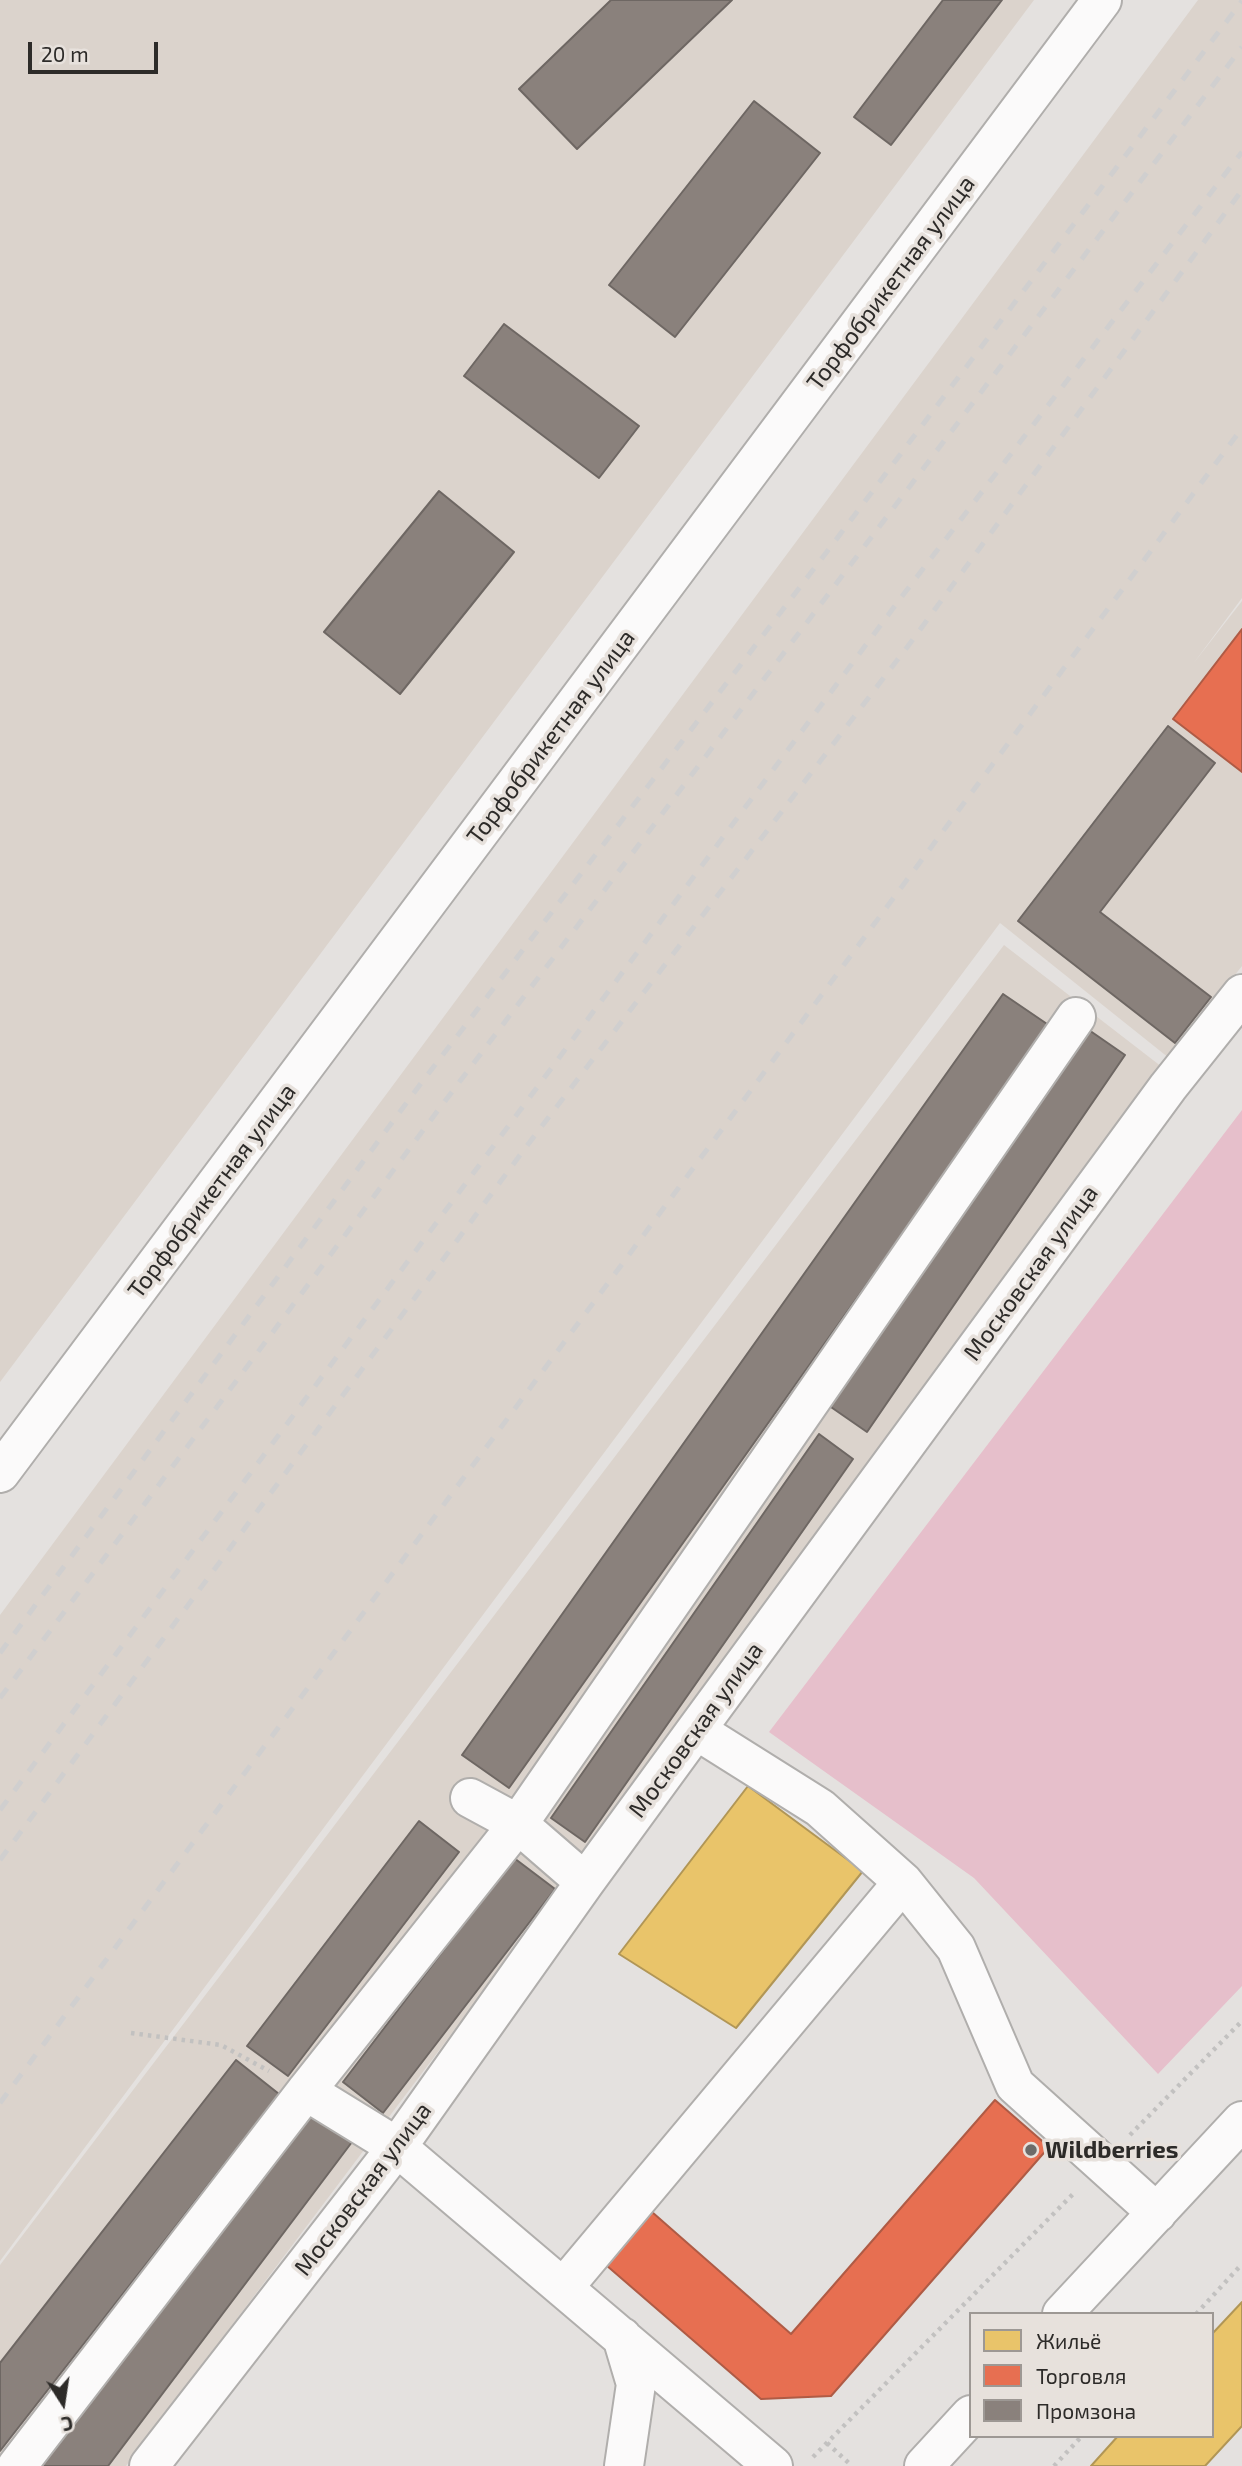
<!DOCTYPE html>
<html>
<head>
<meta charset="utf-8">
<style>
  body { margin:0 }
  #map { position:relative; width:1242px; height:2466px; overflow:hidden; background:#e4e1df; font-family:"Exo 2",sans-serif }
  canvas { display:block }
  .legend { position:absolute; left:969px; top:2312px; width:245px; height:126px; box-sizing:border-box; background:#e7e1dc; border:2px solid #9d9894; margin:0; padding:9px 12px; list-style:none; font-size:21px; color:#2d2b29 }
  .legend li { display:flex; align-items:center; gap:14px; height:35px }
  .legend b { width:35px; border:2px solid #9d9894 }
  .north { position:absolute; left:28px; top:2368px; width:70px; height:70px; -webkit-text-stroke:5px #e7e1dc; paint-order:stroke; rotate:168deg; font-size:19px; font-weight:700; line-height:28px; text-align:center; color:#2d2b29 }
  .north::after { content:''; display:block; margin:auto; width:24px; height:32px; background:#2d2b29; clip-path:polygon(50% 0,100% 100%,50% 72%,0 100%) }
  .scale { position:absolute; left:28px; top:42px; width:130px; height:32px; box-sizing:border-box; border:4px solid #2d2b29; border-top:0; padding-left:9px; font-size:21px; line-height:24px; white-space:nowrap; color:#2d2b29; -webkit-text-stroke:5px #e7e1dc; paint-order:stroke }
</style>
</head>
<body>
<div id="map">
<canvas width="1242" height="2466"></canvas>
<ul class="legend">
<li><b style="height:19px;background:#e9c46a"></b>Жильё</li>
<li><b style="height:19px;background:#e76f51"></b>Торговля</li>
<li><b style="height:19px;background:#8a817c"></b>Промзона</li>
</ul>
<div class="north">С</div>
<div class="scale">20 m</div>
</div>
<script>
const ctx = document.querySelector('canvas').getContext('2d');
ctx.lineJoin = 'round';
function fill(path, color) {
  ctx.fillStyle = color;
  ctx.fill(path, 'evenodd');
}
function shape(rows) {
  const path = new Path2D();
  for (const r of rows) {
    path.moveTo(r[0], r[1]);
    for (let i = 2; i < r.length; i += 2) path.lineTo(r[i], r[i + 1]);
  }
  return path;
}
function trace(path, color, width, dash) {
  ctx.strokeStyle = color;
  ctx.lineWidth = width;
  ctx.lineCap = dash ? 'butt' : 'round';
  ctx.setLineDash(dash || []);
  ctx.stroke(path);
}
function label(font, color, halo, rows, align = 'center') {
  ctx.font = font + ' "Exo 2",sans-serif';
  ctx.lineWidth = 7;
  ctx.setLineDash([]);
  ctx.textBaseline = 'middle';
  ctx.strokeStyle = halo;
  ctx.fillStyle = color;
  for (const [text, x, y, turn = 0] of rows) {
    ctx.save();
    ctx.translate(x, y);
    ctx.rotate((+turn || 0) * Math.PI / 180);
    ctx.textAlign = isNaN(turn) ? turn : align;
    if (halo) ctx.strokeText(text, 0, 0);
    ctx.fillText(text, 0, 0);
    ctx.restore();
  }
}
fill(shape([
  [0,0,1034,0,0,1382],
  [1198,0,1242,0,1242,598,1193,664,1242,601,1242,966,1169,1058,1000,923,0,2261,0,1615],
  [1004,945,1162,1067,587,1854,126,2466,0,2466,0,2265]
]), '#dbd3cc');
fill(shape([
  [1242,1110,1242,1986,1158,2074,974,1878,769,1732]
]), '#e6bfcb');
const homes = shape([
  [748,1786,863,1871,736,2028,619,1954,748,1786],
  [1242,2302,1242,2426,1205,2466,1091,2466,1118,2436,1212,2436,1212,2334,1242,2302]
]);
fill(homes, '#e9c46a');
trace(homes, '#b19656', 2);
const shops = shape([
  [1242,629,1242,772,1173,719,1242,629],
  [995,2100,1049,2147,831,2396,761,2399,606,2265,652,2212,791,2334,995,2100]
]);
fill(shops, '#e76f51');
trace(shops, '#af5b45', 2);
const industry = shape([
  [611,0,732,0,577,149,519,89,611,0],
  [943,0,1002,0,891,145,854,117,943,0],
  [754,101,820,153,675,337,609,285,754,101],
  [504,324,639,426,599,478,464,376,504,324],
  [439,491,514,552,400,694,324,632,439,491],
  [1168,726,1215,763,1100,912,1211,997,1175,1043,1018,921,1168,726],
  [1003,994,1050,1026,509,1788,462,1755,1003,994],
  [1086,1028,1125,1055,867,1432,828,1405,1086,1028],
  [819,1434,853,1459,585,1842,551,1818,819,1434],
  [419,1821,459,1852,288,2076,247,2046,419,1821],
  [514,1858,555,1889,383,2113,343,2082,514,1858],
  [236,2060,279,2094,0,2451,0,2363,236,2060],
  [311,2105,355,2138,108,2466,39,2466,311,2105]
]);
fill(industry, '#8a817c');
trace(industry, '#6e6763', 2);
const minor = shape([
  [0,1473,1102,0],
  [696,1730,820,1808,903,1882,956,1948,1015,2085,1157,2213],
  [470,1798,518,1824,585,1882],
  [306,2091,397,2147,773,2466],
  [563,2288,903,1882],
  [1062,2314,1242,2121],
  [622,2337,636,2384,624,2466],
  [17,2466,306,2091,518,1824,1076,1017],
  [149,2466,397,2147,585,1882,696,1730,1168,1087,1242,994],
  [924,2466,971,2415]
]);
trace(minor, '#b0aeac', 42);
trace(shape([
  [131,2033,221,2045,269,2071],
  [1130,2135,1242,2021],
  [1196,2314,1242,2264],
  [827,2443,852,2466],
  [813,2457,1075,2192],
  [1054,2466,1082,2436]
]), '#c2c1c0', 4.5, [3.5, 5]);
trace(minor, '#fbfafa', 38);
trace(shape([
  [0,1653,419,1086,829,549,1242,1],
  [0,1698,442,1105,1242,47],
  [0,1810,903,595,1242,152],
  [0,1860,526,1147,911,642,1242,190],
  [0,2103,1242,428]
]), '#d0cfcf', 5, [12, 12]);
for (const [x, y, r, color] of [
  [1031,2150,7,"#6d6b69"]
]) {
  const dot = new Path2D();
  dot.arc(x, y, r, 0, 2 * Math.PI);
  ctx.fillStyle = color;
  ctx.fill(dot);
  trace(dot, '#e7e1dc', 2.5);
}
label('24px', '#2d2b29', '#e7e1dc', [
  ["Торфобрикетная улица",891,283,-53],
  ["Торфобрикетная улица",551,737,-53],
  ["Торфобрикетная улица",212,1191,-53],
  ["Московская улица",1031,1273,-54],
  ["Московская улица",696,1730,-54],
  ["Московская улица",363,2189,-53]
]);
label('bold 24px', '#2d2b29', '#e7e1dc', [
  ["Wildberries",1045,2150]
], 'left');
</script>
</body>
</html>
